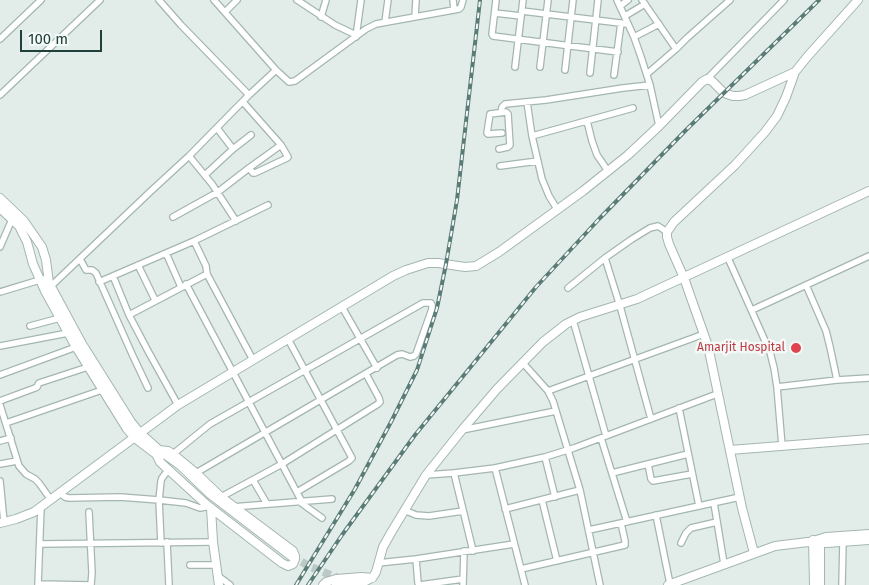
<!DOCTYPE html>
<html>
<head>
<meta charset="utf-8">
<style>
  body { margin:0 }
  #map { position:relative; width:869px; height:585px; overflow:hidden; background:#e2ede9; font-family:"Fira Sans",sans-serif }
  canvas { display:block }
  .scale { position:absolute; left:20px; top:30px; width:82px; height:22px; box-sizing:border-box; border:2px solid #20403b; border-top:0; padding-left:6px; font-size:15px; line-height:18px; white-space:nowrap; color:#20403b; -webkit-text-stroke:4px #f3f9f7; paint-order:stroke }
</style>
</head>
<body>
<div id="map">
<canvas width="869" height="585"></canvas>
<div class="scale">100 m</div>
</div>
<script>
const ctx = document.querySelector('canvas').getContext('2d');
ctx.lineJoin = 'round';
function shape(rows) {
  const path = new Path2D();
  for (const r of rows) {
    path.moveTo(r[0], r[1]);
    for (let i = 2; i < r.length; i += 2) path.lineTo(r[i], r[i + 1]);
  }
  return path;
}
function trace(path, color, width, dash) {
  ctx.strokeStyle = color;
  ctx.lineWidth = width;
  ctx.lineCap = dash ? 'butt' : 'round';
  ctx.setLineDash(dash || []);
  ctx.stroke(path);
}
function label(font, color, halo, rows, align = 'center') {
  ctx.font = font + ' "Fira Sans",sans-serif';
  ctx.lineWidth = 5;
  ctx.setLineDash([]);
  ctx.textBaseline = 'middle';
  ctx.strokeStyle = halo;
  ctx.fillStyle = color;
  for (const [text, x, y, turn = 0] of rows) {
    ctx.save();
    ctx.translate(x, y);
    ctx.rotate((+turn || 0) * Math.PI / 180);
    ctx.textAlign = isNaN(turn) ? turn : align;
    if (halo) ctx.strokeText(text, 0, 0);
    ctx.fillText(text, 0, 0);
    ctx.restore();
  }
}
trace(shape([
  [291,556,311,567,343,580]
]), '#bbcac6', 8, [8, 4]);
const minor = shape([
  [159,0,181,25,249,95],
  [214,0,276,70,289,82,295,81,366,29,376,24,459,9,461,7,463,0],
  [297,0,335,25,356,35],
  [453,0,454,10],
  [496,0,492,34,493,36,618,52],
  [617,0,634,37,641,57,650,85,659,126],
  [642,0,676,49],
  [620,6,628,0],
  [522,11,628,24],
  [225,12,237,0],
  [495,13,521,16],
  [625,16,645,4],
  [321,17,326,0],
  [415,17,416,0],
  [385,22,388,0],
  [356,37,361,0],
  [634,37,659,24],
  [0,39,41,0],
  [515,67,523,0],
  [540,67,548,0],
  [565,70,573,0],
  [590,73,598,0],
  [647,74,676,49,687,38,730,0],
  [614,75,621,23],
  [707,79,784,0],
  [0,95,100,0],
  [527,102,532,136,542,179,549,196,557,209],
  [501,112,502,107,505,104,546,100,623,88,650,85],
  [587,121,592,141,597,155,608,171],
  [217,128,233,149],
  [532,136,633,108],
  [499,149,508,147,510,145,508,114,506,112,490,114,487,133,488,134,502,133],
  [189,156,212,184,236,221],
  [500,166,538,161],
  [249,168,281,145],
  [206,174,233,149,251,135],
  [173,217,218,192,249,168,253,173,255,173,287,158,288,157,281,145,243,102],
  [194,241,206,266,207,274],
  [0,247,13,217],
  [166,253,181,287],
  [605,258,620,306,651,419],
  [728,258,770,352,774,368,777,387,782,446],
  [80,259,86,270,92,270,96,273,132,354,148,388],
  [138,265,155,300],
  [113,276,129,315],
  [99,282,194,241,268,205],
  [186,284,302,502],
  [806,285,826,331,830,347,837,380],
  [49,288,151,191,189,156,249,95,276,70],
  [568,288,605,258,632,239,650,228,658,226,667,232],
  [0,292,43,279],
  [342,307,377,368],
  [752,310,869,256],
  [573,320,606,436],
  [30,326,60,318],
  [288,339,352,458,349,461,297,492],
  [0,346,68,333],
  [523,363,548,391,553,401,580,490,600,585],
  [0,375,76,347],
  [777,387,837,380,869,378],
  [548,391,704,334],
  [0,401,35,388,37,387,39,383,88,367],
  [0,405,19,466,26,474,35,479,39,483,51,500],
  [178,405,148,351,129,315,207,274,253,360],
  [679,408,699,506],
  [6,423,102,390],
  [462,430,556,411],
  [601,438,627,522],
  [0,441,11,438],
  [173,454,210,424,423,303,431,303,432,305,432,309,416,354,414,356,410,357,402,354,397,355,196,473],
  [545,457,555,497],
  [0,464,17,461],
  [648,464,651,479,653,481,692,474],
  [495,468,525,585],
  [454,473,473,551],
  [612,473,688,454],
  [426,475,454,473,495,468,545,457,574,448,717,394],
  [253,480,267,504],
  [0,481,4,522],
  [60,493,65,497,69,498,120,497,159,500,186,503,200,508,205,507,207,505],
  [221,497,282,464,378,404,380,402,379,398,366,374],
  [542,500,557,561],
  [300,502,322,518],
  [714,503,724,564],
  [232,507,332,499],
  [505,509,580,490],
  [404,510,416,515,429,516,463,511],
  [89,512,92,573,91,585],
  [656,515,670,584],
  [589,530,740,497],
  [167,542,169,585],
  [161,543,159,500,161,481,162,478,169,469],
  [681,543,686,533,691,528,717,522],
  [40,544,213,542],
  [416,559,418,583,420,585,463,579],
  [378,563,416,559,514,544],
  [190,565,216,565],
  [521,569,625,545,625,541,621,523],
  [218,576,230,585],
  [38,584,91,585],
  [38,585,41,507],
  [463,585,464,551],
  [842,585,843,542]
]);
const tertiary = shape([
  [0,198,24,221,42,247,46,260,49,283,82,344,131,422,140,433,159,450,181,466,210,494,291,556],
  [0,208,19,226,27,242,33,264,45,291,76,347,127,429,135,438,144,445,160,457],
  [159,450,168,451,173,454,196,473,221,497,293,551,295,556,295,559,293,564,288,566,282,563,207,505,160,462,156,454,159,450],
  [730,450,869,439],
  [211,508,213,542,219,585],
  [0,523,16,519,34,512,178,405,393,276,406,270,428,263,438,263,465,267,476,266,499,252,583,191,628,155,659,126,702,82,707,79,712,81,724,93,733,96,739,96,745,95,795,72],
  [813,540,814,585],
  [810,542,826,537,869,534],
  [754,553,742,508,708,346,684,278,669,244,667,237,667,232,674,222,735,165,765,132,777,116,786,97,795,72,807,57,858,0],
  [323,585,326,582,336,579,362,577,372,578],
  [336,585,366,581,373,577,376,572,383,547,392,531,426,475,462,430,497,389,543,342,566,324,580,317,637,299,869,191],
  [668,585,775,546,808,542,827,543,869,540],
  [820,585,820,540]
]);
trace(minor, '#a4b6b1', 8);
trace(tertiary, '#a4b6b1', 10);
trace(minor, '#fff', 5.5);
trace(tertiary, '#fff', 8);
const rail = shape([
  [296,585,355,489,391,422,417,370,437,308,446,264,457,200,480,0],
  [308,585,342,535,415,435,536,287,600,218,686,130,819,0]
]);
trace(rail, '#5b7c76', 4);
trace(rail, '#f3f9f7', 2, [5.5]);
for (const [x, y, r, color] of [
  [796,348,6,"#e0444e"]
]) {
  const dot = new Path2D();
  dot.arc(x, y, r, 0, 2 * Math.PI);
  ctx.fillStyle = color;
  ctx.fill(dot);
  trace(dot, '#f3f9f7', 2);
}
label('12px', '#be3a42', '#f3f9f7', [
  ["Amarjit Hospital",785,348]
], 'right');
</script>
</body>
</html>
